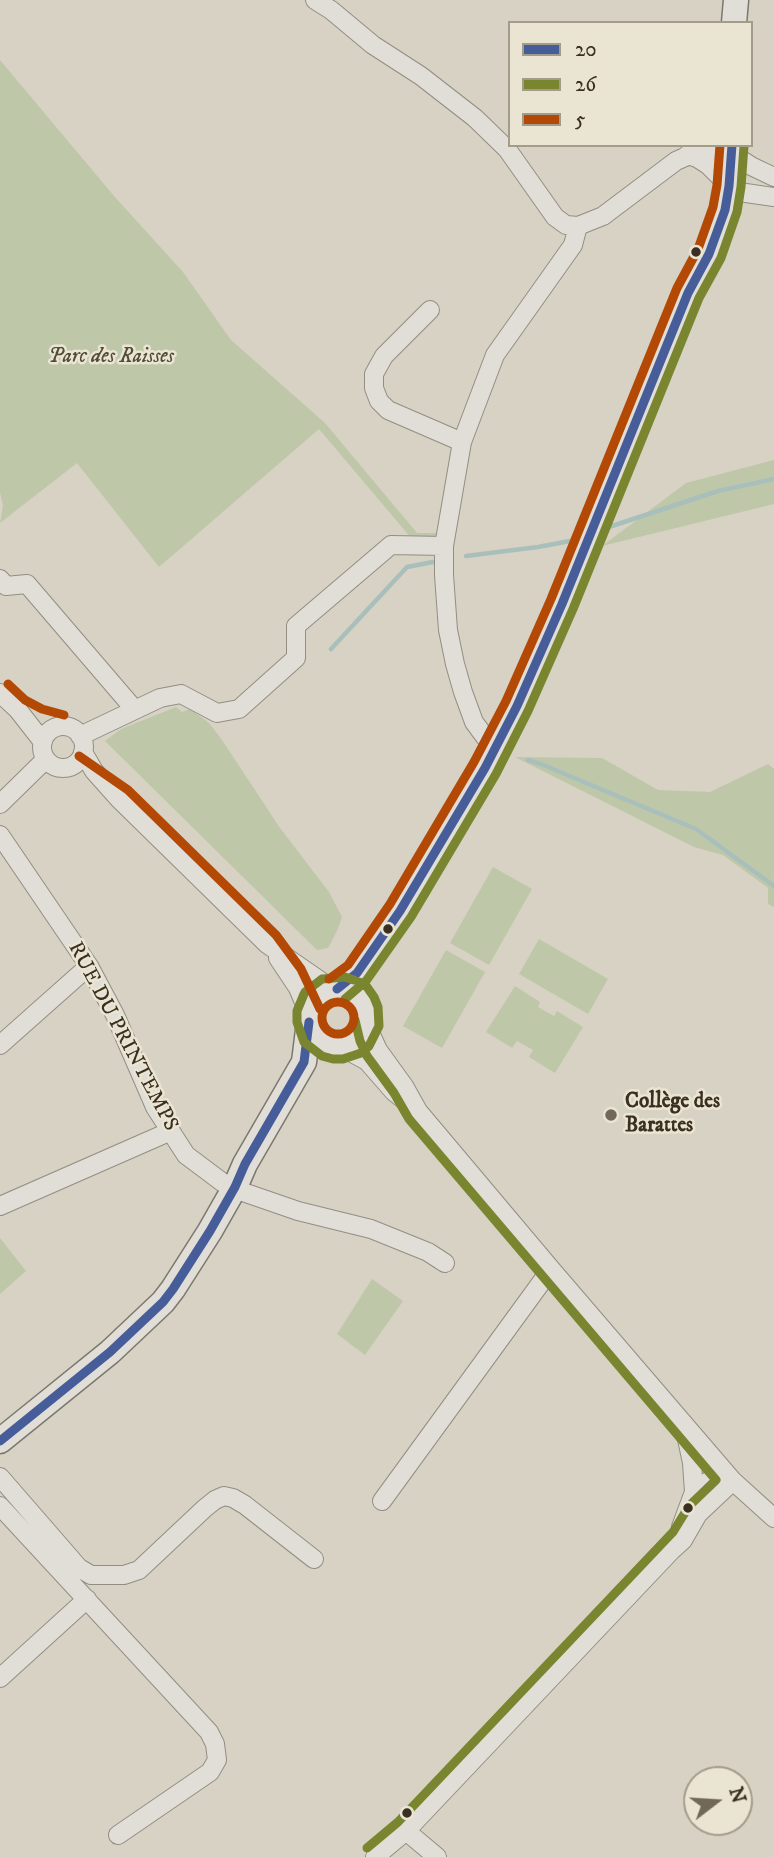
<!DOCTYPE html>
<html>
<head>
<meta charset="utf-8">
<style>
  body { margin:0 }
  #map { position:relative; width:774px; height:1857px; overflow:hidden; background:#d7d2c3; font-family:"IM FELL DW Pica",serif }
  canvas { display:block }
  .legend { position:absolute; left:508px; top:21px; width:245px; height:126px; box-sizing:border-box; background:#eae4d3; border:2px solid #a49c8b; margin:0; padding:9px 12px; list-style:none; font-size:21px; color:#3a2f20 }
  .legend li { display:flex; align-items:center; gap:14px; height:35px }
  .legend b { width:35px; border:2px solid #a49c8b }
  .north { position:absolute; left:683px; top:1766px; width:70px; height:70px; box-sizing:border-box; background:#eae4d3; border:2px solid #a49c8b; border-radius:50%; rotate:73deg; font-size:19px; font-weight:700; line-height:28px; text-align:center; color:#3a2f20 }
  .north::after { content:''; display:block; margin:auto; width:24px; height:32px; background:#716859; clip-path:polygon(50% 0,100% 100%,50% 72%,0 100%) }
</style>
</head>
<body>
<div id="map">
<canvas width="774" height="1857"></canvas>
<ul class="legend">
<li><b style="height:9px;background:#475d99"></b>20</li>
<li><b style="height:9px;background:#79862f"></b>26</li>
<li><b style="height:9px;background:#b44805"></b>5</li>
</ul>
<div class="north">N</div>
</div>
<script>
const ctx = document.querySelector('canvas').getContext('2d');
ctx.lineJoin = 'round';
function fill(path, color) {
  ctx.fillStyle = color;
  ctx.fill(path, 'evenodd');
}
function shape(rows) {
  const path = new Path2D();
  for (const r of rows) {
    if (r.length === 3) {
      path.moveTo(r[0] + r[2], r[1]);
      path.arc(r[0], r[1], r[2], 0, 2 * Math.PI);
      continue;
    }
    path.moveTo(r[0], r[1]);
    for (let i = 2; i < r.length; i += 2) path.lineTo(r[i], r[i + 1]);
  }
  return path;
}
function trace(path, color, width, dash) {
  ctx.strokeStyle = color;
  ctx.lineWidth = width;
  ctx.lineCap = dash ? 'butt' : 'round';
  ctx.setLineDash(dash || []);
  ctx.stroke(path);
}
function label(font, color, halo, rows, align = 'center') {
  ctx.font = font + ' "IM FELL DW Pica",serif';
  ctx.lineWidth = 5;
  ctx.setLineDash([]);
  ctx.textBaseline = 'middle';
  ctx.strokeStyle = halo;
  ctx.fillStyle = color;
  for (const [text, x, y, turn = 0] of rows) {
    ctx.save();
    ctx.translate(x, y);
    ctx.rotate((+turn || 0) * Math.PI / 180);
    ctx.textAlign = isNaN(turn) ? turn : align;
    if (halo) ctx.strokeText(text, 0, 0);
    ctx.fillText(text, 0, 0);
    ctx.restore();
  }
}
fill(shape([
  [0,60,114,196,183,272,231,340,325,423,417,533,441,533,441,540,412,539,319,429,159,567,77,463,0,523,3,506,0,492],
  [774,460,774,504,602,546,686,483],
  [176,707,182,712,190,709,209,723,222,740,280,828,329,892,342,917,337,931,328,948,317,950,105,741,121,729],
  [515,757,602,758,658,790,710,792,768,764,774,769,774,907,768,904,768,888,723,855,694,847],
  [493,867,532,889,489,965,450,943],
  [539,939,608,979,588,1014,519,974],
  [446,950,485,972,442,1048,403,1026],
  [515,986,540,1002,538,1007,554,1016,557,1011,583,1027,555,1073,529,1057,533,1050,517,1041,512,1048,486,1032],
  [0,1238,26,1271,0,1294],
  [372,1279,403,1301,365,1355,337,1334]
]), '#bfc7a9');
trace(shape([
  [606,528,718,491,774,479],
  [466,556,538,547,570,541],
  [331,649,407,567,433,562],
  [528,760,541,764,696,829,774,886]
]), '#a9bfbb', 4.5);
const street = shape([
  [315,0,331,10,373,45,421,76,475,118,507,149,555,217,566,225,578,226,603,216,676,161,703,149,722,150,731,153,751,166,774,177],
  [687,155,697,158,708,165,729,186,739,192,774,197],
  [430,310,384,356,374,374,374,388,379,401,388,410,462,442],
  [0,579,6,586,27,584,135,710],
  [0,693,18,710,43,742],
  [63,747,21],
  [80,736,160,698,181,694,217,713,239,709,296,658,296,626,391,545,444,546],
  [497,746,485,737,474,722,463,692,455,664,448,630,444,575,444,546,462,442,495,355,573,245,578,226],
  [83,752,94,771,119,799,267,944,332,989],
  [0,804,46,759],
  [0,835,89,966,115,1015,155,1107,186,1155,222,1182,243,1192,298,1211,371,1229,428,1252,445,1263],
  [278,958,298,988,309,1014],
  [367,1017,372,1037,378,1050,404,1086,418,1111,551,1269,733,1481,774,1518],
  [0,1045,89,966],
  [341,1047,367,1061,394,1092,413,1107],
  [0,1206,171,1131],
  [0,1477,79,1568,91,1575,124,1575,139,1570,205,1508,215,1500,224,1496,233,1498,245,1505,314,1559],
  [694,1492,705,1483,714,1478,733,1481],
  [382,1501,551,1269],
  [0,1506,209,1732,215,1744,217,1760,210,1772,118,1835],
  [681,1527,694,1492,692,1463,684,1425],
  [0,1678,87,1599],
  [406,1831,437,1857],
  [375,1857,406,1831,672,1550,683,1540,698,1514,733,1481]
]);
const secondary = shape([
  [734,23,736,0],
  [338,1018,29],
  [337,989,357,973,400,911,485,768,517,706,562,604,688,293,709,254,725,210,729,186,732,145],
  [0,1441,110,1352,163,1302,173,1289,210,1231,235,1187,245,1164,304,1062,309,1022]
]);
trace(street, '#928e84', 20);
trace(secondary, '#7c786e', 27);
trace(street, '#e1ded7', 18);
trace(secondary, '#e1ded7', 24);
trace(shape([
  [337,989,357,973,400,911,485,768,517,706,562,604,688,293,709,254,725,210,729,186,732,145],
  [0,1441,110,1352,163,1302,173,1289,210,1231,235,1187,245,1164,304,1062,309,1022]
]), '#475d99', 9);
trace(shape([
  [305,992,322,979,345,977,354,980],
  [304,994,297,1011,297,1022,304,1042,322,1056,333,1059,343,1059,361,1053,369,1046,379,1026,378,1007,374,997,367,987,359,982],
  [345,999,366,981,411,917,496,774,528,711,573,609,699,298,721,258,737,212,741,187,744,146],
  [355,1020,360,1041,367,1056,394,1093,409,1119,716,1480,689,1506,673,1532,398,1822,367,1848]
]), '#79862f', 9);
trace(shape([
  [8,684,25,700,42,709,64,715],
  [79,756,128,790,276,935,301,969,320,1009],
  [329,979,348,965,390,904,474,762,506,701,551,599,677,288,698,249,713,207,717,185,720,145],
  [338,1018,16]
]), '#b44805', 9);
for (const [x, y, r, color] of [
  [696,252,6,"#3a2f20"],
  [388,929,6,"#3a2f20"],
  [611,1115,7,"#716859"],
  [688,1508,6,"#3a2f20"],
  [407,1813,6,"#3a2f20"]
]) {
  const dot = new Path2D();
  dot.arc(x, y, r, 0, 2 * Math.PI);
  ctx.fillStyle = color;
  ctx.fill(dot);
  trace(dot, '#eae4d3', 2.5);
}
label('italic 21px', '#514c37', '#eae4d3', [
  ["Parc des Raisses",111,358]
]);
label('21px', '#3a2f20', '#eae4d3', [
  ["RUE DU PRINTEMPS",122,1037,62]
]);
label('bold 21px', '#3a2f20', '#eae4d3', [
  ["Collège des",625,1103],
  ["Barattes",625,1127]
], 'left');
</script>
</body>
</html>
